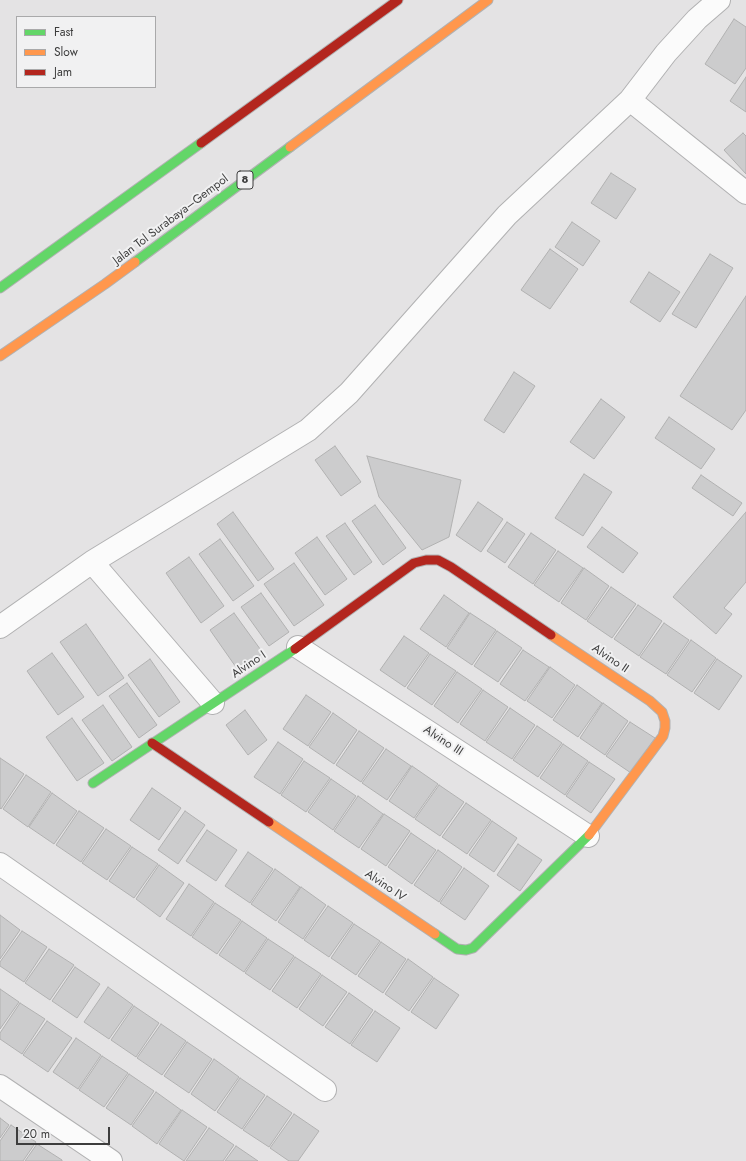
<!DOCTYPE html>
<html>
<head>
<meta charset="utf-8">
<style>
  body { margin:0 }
  #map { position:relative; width:746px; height:1161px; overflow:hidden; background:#e4e3e4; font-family:Jost,sans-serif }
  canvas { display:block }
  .legend { position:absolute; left:16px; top:16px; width:140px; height:72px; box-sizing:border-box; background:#f1f1f2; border:1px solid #a9a9aa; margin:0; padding:5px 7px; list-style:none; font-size:12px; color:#3d3d3d }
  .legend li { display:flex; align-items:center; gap:8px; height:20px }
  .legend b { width:20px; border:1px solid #a9a9aa }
  .scale { position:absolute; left:16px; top:1127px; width:94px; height:18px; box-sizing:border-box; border:2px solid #3d3d3d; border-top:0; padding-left:5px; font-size:12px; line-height:14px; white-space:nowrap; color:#3d3d3d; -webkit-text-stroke:3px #f1f1f2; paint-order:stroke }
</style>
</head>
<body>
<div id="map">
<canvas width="746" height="1161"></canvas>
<ul class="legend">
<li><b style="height:5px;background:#63d668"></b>Fast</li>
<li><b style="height:5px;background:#ff974d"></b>Slow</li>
<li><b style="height:5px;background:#b3261e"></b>Jam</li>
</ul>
<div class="scale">20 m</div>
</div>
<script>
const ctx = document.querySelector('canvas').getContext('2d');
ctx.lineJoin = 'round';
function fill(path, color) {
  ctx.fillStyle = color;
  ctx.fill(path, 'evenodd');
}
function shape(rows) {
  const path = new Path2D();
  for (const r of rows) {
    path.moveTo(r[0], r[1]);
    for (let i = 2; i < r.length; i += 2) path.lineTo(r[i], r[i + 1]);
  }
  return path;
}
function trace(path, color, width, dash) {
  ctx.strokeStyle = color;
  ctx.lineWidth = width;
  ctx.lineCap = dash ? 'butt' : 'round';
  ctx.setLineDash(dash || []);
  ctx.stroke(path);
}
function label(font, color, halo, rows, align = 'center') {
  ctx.font = font + ' Jost,sans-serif';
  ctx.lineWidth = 4;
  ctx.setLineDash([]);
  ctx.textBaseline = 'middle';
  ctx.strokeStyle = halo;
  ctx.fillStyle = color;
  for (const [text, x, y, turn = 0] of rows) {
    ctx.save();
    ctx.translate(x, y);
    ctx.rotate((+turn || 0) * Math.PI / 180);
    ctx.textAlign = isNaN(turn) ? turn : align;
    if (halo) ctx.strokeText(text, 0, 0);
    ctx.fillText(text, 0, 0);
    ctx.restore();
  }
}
const building = shape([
  [734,19,746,27,746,68,735,84,705,64,734,19],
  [746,77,746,112,730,101,746,77],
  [743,133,746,136,746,174,724,150,743,133],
  [611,173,636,189,616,219,591,203,611,173],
  [572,222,600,241,583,266,555,247,572,222],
  [550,249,578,269,550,309,521,290,550,249],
  [710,254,733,268,696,328,672,314,710,254],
  [649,272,680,292,660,322,630,302,649,272],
  [746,296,746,410,732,430,680,396,746,296],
  [514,372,535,386,504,433,484,420,514,372],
  [601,399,625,417,594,459,570,442,601,399],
  [669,417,715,449,701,469,655,438,669,417],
  [335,446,361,482,341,496,315,460,335,446],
  [367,456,461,480,449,537,422,550,379,497,367,456],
  [584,474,612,492,583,536,555,518,584,474],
  [701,475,742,503,733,516,692,488,701,475],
  [478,502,503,519,481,552,456,535,478,502],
  [375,505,406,548,383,565,352,521,375,505],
  [233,512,274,569,258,581,217,524,233,512],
  [746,512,746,582,724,608,732,614,716,634,673,597,746,512],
  [507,522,525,534,505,563,487,551,507,522],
  [345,523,372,562,354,575,326,536,345,523],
  [602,527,638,553,623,573,587,547,602,527],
  [531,533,556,550,533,584,508,567,531,533],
  [317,537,347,579,325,595,295,553,317,537],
  [220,539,254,586,233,601,199,554,220,539],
  [558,551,583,568,559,602,534,585,558,551],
  [189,557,224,606,201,623,166,573,189,557],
  [294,563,324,605,294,626,264,584,294,563],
  [584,568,609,586,586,620,561,603,584,568],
  [611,587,636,604,612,638,587,621,611,587],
  [261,593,289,632,269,646,241,607,261,593],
  [444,595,469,613,446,647,420,629,444,595],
  [638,605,662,621,639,656,614,639,638,605],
  [234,613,263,653,238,670,210,630,234,613],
  [470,613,496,630,472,665,447,648,470,613],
  [664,623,689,640,666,674,640,657,664,623],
  [86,624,124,678,98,696,60,642,86,624],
  [497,631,522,648,498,682,474,666,497,631],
  [404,636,429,653,405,687,380,670,404,636],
  [691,640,716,658,692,692,667,675,691,640],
  [523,650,549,667,525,701,500,684,523,650],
  [52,653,84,697,58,715,27,671,52,653],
  [430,654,456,671,432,705,407,688,430,654],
  [150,659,180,702,159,717,128,675,150,659],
  [717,659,742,676,719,710,694,693,717,659],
  [550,667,575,685,552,718,527,701,550,667],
  [457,672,482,689,458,723,434,706,457,672],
  [127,683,157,725,139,738,109,696,127,683],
  [577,685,602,703,578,737,553,720,577,685],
  [483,690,508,707,485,741,460,724,483,690],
  [306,695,331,712,308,746,283,729,306,695],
  [603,703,628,721,605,755,580,738,603,703],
  [103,705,132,747,112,761,82,720,103,705],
  [510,708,535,725,512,759,486,742,510,708],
  [245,710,267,740,248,755,226,725,245,710],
  [333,713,357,730,334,764,309,747,333,713],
  [72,718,104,763,77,781,46,737,72,718],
  [630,722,655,738,631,773,606,756,630,722],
  [537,726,562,743,538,777,513,760,537,726],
  [359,731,384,748,361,782,336,765,359,731],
  [278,742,303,759,280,794,254,777,278,742],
  [563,744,588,761,565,795,540,778,563,744],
  [386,749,411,766,387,800,362,783,386,749],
  [0,758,24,774,1,809,0,808,0,758],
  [304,761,330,778,306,812,281,795,304,761],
  [589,762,615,779,591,813,566,796,589,762],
  [412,766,438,784,414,818,389,801,412,766],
  [26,775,51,792,28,827,3,809,26,775],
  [331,779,356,796,333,830,308,812,331,779],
  [439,785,464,802,440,836,415,819,439,785],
  [152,788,181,808,159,840,130,820,152,788],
  [52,793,77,811,54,844,29,827,52,793],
  [358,796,383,814,359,848,334,831,358,796],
  [466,803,491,820,467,854,442,837,466,803],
  [79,811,104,828,81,862,56,845,79,811],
  [185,811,205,825,178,864,158,850,185,811],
  [384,814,410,831,386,866,361,849,384,814],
  [492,821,517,838,494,872,469,855,492,821],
  [106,829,131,846,107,880,82,863,106,829],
  [207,830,237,850,216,881,186,861,207,830],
  [411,833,436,850,412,884,388,867,411,833],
  [518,844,542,860,520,891,497,875,518,844],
  [132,847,158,864,134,898,109,881,132,847],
  [438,850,462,867,439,902,414,885,438,850],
  [248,852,273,869,250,903,225,886,248,852],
  [159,865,184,883,160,917,136,899,159,865],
  [464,868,489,886,465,920,440,903,464,868],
  [275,869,300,887,276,921,251,904,275,869],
  [189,884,214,902,191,936,166,919,189,884],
  [301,887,326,905,303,939,278,922,301,887],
  [215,903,241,920,217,954,192,937,215,903],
  [328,906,353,923,329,957,304,940,328,906],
  [0,915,20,930,0,959,0,915],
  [242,921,267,938,244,972,219,955,242,921],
  [354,924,380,941,356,975,331,958,354,924],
  [22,931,47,947,24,982,0,966,0,962,22,931],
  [268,939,294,956,270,990,245,973,268,939],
  [381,942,406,959,383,993,358,976,381,942],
  [49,949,74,965,50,1000,25,983,49,949],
  [295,957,321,974,297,1008,272,991,295,957],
  [408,959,433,977,409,1011,385,994,408,959],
  [75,967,100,984,77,1018,52,1001,75,967],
  [322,975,347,992,323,1026,299,1009,322,975],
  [434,978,459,995,436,1029,411,1012,434,978],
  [108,987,133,1005,109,1039,84,1022,108,987],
  [0,989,19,1002,0,1029,0,989],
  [349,993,373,1010,350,1044,325,1027,349,993],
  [20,1003,45,1019,22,1054,0,1039,0,1033,20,1003],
  [134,1006,159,1023,136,1057,111,1040,134,1006],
  [375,1011,400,1028,377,1062,351,1045,375,1011],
  [47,1021,72,1038,48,1072,23,1055,47,1021],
  [161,1024,186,1041,162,1075,137,1058,161,1024],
  [76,1038,101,1055,78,1089,53,1072,76,1038],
  [187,1042,212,1059,189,1093,164,1076,187,1042],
  [102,1056,128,1073,104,1107,79,1090,102,1056],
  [214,1059,239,1077,215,1111,191,1094,214,1059],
  [129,1074,154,1091,131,1125,106,1108,129,1074],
  [240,1078,265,1095,242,1129,217,1112,240,1078],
  [156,1092,181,1110,157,1144,132,1126,156,1092],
  [267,1096,292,1113,269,1147,243,1130,267,1096],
  [182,1110,207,1127,184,1161,159,1144,182,1110],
  [294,1114,319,1131,298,1161,289,1161,270,1148,294,1114],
  [0,1118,9,1125,0,1138,0,1118],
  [11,1125,36,1142,23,1161,0,1161,0,1141,11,1125],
  [209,1128,234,1145,223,1161,186,1161,209,1128],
  [37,1144,62,1160,62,1161,25,1161,37,1144],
  [236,1146,258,1161,225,1161,236,1146]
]);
fill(building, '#cccccd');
trace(building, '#b1b1b1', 1);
const street = shape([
  [630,100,746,193],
  [92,562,213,703],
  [0,627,92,562,308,430,349,393,507,215,630,100,666,53,697,19,719,0],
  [298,647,588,836],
  [0,864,325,1090],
  [0,1086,111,1161]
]);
const fast = shape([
  [135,262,290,147],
  [0,288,201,143],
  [93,783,295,649],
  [435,934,457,949,466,950,473,948,589,835]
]);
const slow = shape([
  [290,147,488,0],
  [0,356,105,284,135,262],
  [551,635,650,701,662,712,665,721,665,728,663,736,589,835],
  [269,822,435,934]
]);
const jam = shape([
  [201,143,398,0],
  [295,649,414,563,426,560,438,560,451,567,551,635],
  [152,743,269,822]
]);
trace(street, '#b1b1b2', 24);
trace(fast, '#b1b1b2', 11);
trace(slow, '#b1b1b2', 11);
trace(jam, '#b1b1b2', 11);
trace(street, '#fbfbfb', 22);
trace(fast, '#63d668', 9);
trace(slow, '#ff974d', 9);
trace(jam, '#b3261e', 9);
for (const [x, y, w] of [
  [245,180,16]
]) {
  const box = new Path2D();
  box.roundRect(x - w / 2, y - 9, w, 18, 3);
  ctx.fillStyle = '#f1f1f2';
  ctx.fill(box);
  trace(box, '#3d3d3d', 1);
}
label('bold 11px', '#3d3d3d', null, [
  ["8",245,180]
]);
label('12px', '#3d3d3d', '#f1f1f2', [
  ["Jalan Tol Surabaya–Gempol",171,220,-37],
  ["Alvino II",610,659,34],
  ["Alvino I",249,665,-34],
  ["Alvino III",443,741,33],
  ["Alvino IV",385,886,34]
]);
</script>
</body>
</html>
